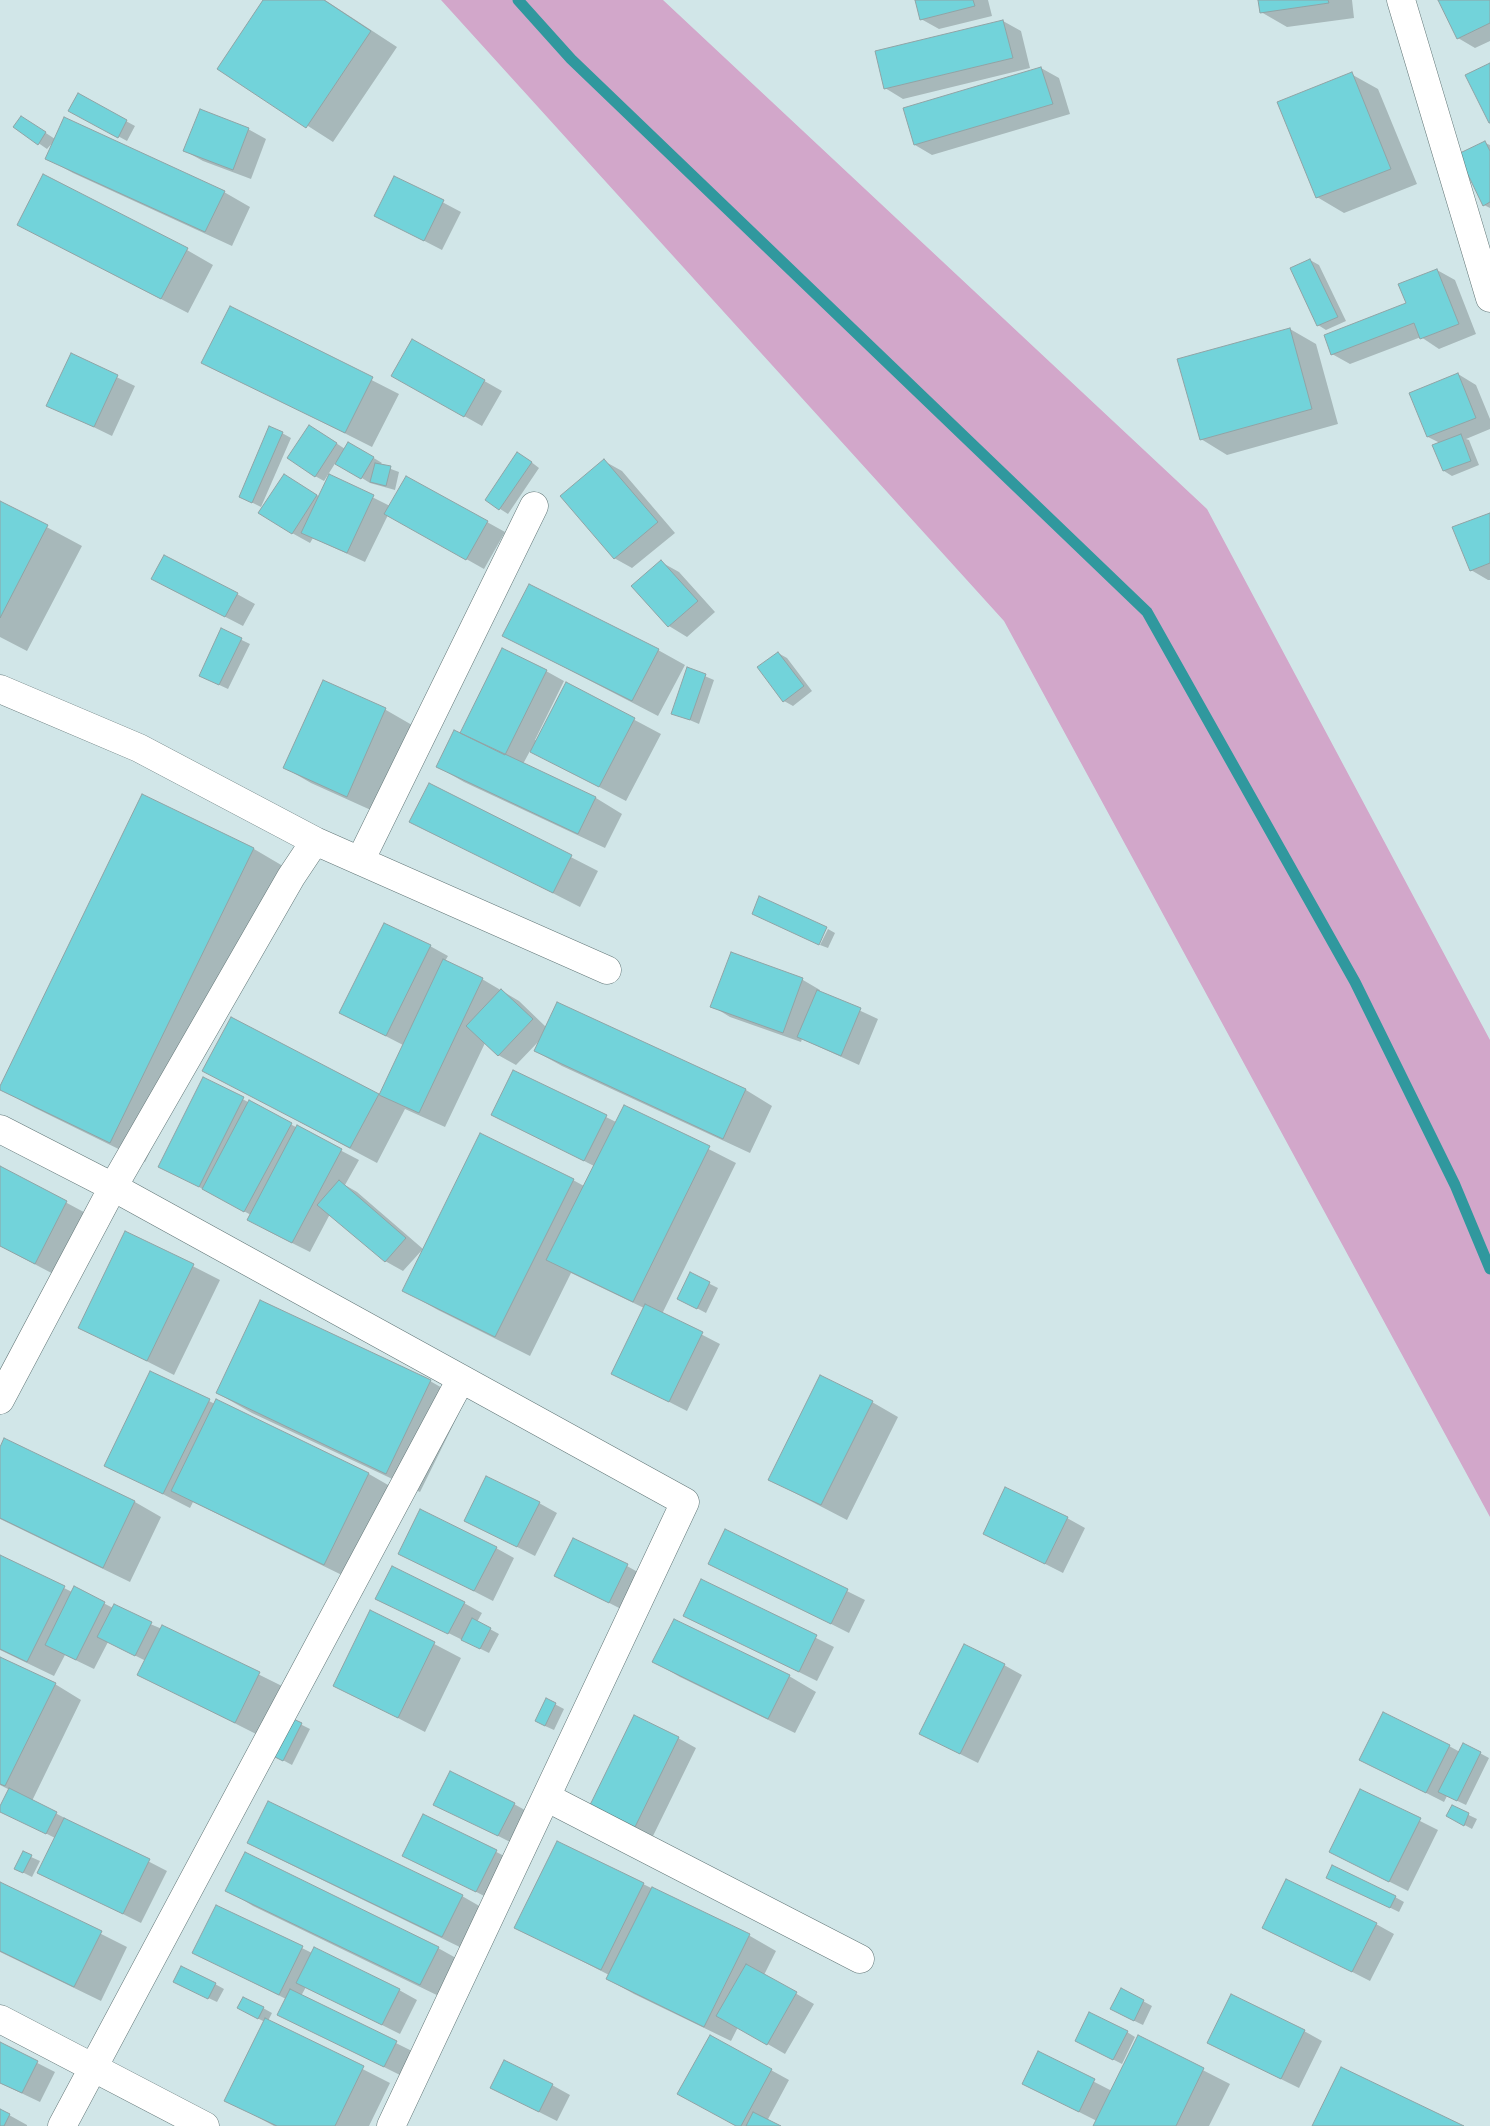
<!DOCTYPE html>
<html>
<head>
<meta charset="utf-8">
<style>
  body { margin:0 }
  canvas { display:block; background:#d1e6e8 }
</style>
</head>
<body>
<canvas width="1490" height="2126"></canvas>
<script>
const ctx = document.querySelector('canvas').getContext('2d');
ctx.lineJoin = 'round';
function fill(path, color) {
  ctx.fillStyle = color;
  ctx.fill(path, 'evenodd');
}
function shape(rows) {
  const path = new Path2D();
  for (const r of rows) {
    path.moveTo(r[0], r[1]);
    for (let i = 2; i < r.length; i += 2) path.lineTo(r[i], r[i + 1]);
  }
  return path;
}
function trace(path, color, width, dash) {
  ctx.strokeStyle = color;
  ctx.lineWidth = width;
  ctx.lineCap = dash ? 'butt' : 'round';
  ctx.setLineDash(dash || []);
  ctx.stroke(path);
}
fill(shape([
  [441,0,663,0,1207,509,1490,1040,1490,1517,1004,621]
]), '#d2a7ca');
fill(shape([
  [265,0,325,0,397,47,333,142,219,69],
  [916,0,988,0,992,16,939,29,921,19],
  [1259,0,1352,0,1354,18,1287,27,1261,12],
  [1439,0,1490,0,1490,41,1475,48,1458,38],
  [1003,21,1021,31,1030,68,903,99,885,88],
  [1041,68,1059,78,1070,114,932,155,915,145],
  [1351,74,1378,89,1417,184,1344,213,1317,197],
  [78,95,135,126,127,141,70,110],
  [29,122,55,139,224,192,250,207,232,246,73,173,46,158,55,140,47,149,15,127],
  [248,129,266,139,251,179,203,161,185,151],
  [1485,143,1490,145,1490,208,1484,205],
  [395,177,461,212,442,250,376,216],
  [45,239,187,250,213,265,188,313],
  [1310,260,1319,265,1346,321,1326,330,1318,325],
  [1437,270,1455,280,1476,334,1439,349,1421,337,1350,364,1332,354,1407,303],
  [230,308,399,394,372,447,203,362],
  [1290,329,1316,344,1338,424,1227,455,1201,439],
  [412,340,502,391,482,426,393,376],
  [71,355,135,386,112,436,48,405],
  [1458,374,1476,385,1490,419,1490,429,1466,439,1469,440,1479,465,1452,476,1444,471,1440,443,1428,437],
  [318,431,345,449,349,443,382,463,380,465,399,472,395,490,370,483,336,462,324,481,315,476],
  [282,433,291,438,261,507,249,501],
  [526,458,539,468,508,514,486,500],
  [604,461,622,471,675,533,632,568,614,558],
  [330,476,390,506,487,522,505,532,484,569,388,515,365,562,313,538,310,543,292,533,302,486,320,497],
  [0,502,82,546,27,651,0,637],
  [1490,514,1490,580,1488,580,1471,570],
  [661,562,679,572,715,612,687,637,669,626,633,587],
  [171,589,237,594,255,604,243,626],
  [221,630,250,644,228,689,200,676],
  [504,636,658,650,685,665,658,716],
  [778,653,787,658,812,691,793,706,784,701],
  [688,669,714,680,699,724,673,713],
  [546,671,564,681,535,740,537,741,567,684,661,734,626,801,530,751,523,764,596,798,622,814,605,848,464,782,438,767,468,738],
  [324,682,386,710,412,725,373,811,311,783,285,768],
  [430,785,598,871,580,907,411,821],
  [143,796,254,849,288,869,145,1162,35,1108,0,1089],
  [828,929,835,933,828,948,820,945],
  [430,946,448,956,445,961,482,979,519,1001,546,1027,558,1004,746,1090,772,1106,750,1153,562,1066,535,1051,539,1041,516,1065,498,1055,485,1043,445,1127,405,1109,377,1163,204,1071,232,1019,380,1096,403,1045,341,1013],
  [732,954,803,980,820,990,820,992,878,1019,859,1065,802,1039,801,1042,730,1017,712,1006],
  [204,1079,359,1160,345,1185,357,1192,423,1249,403,1271,385,1261,330,1214,310,1252,266,1230,251,1215,160,1166],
  [624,1106,736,1163,662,1314,720,1344,687,1411,612,1373,644,1308,571,1273,530,1356,438,1310,403,1290,573,1180,584,1186,594,1166,492,1114,606,1117,616,1122],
  [0,1167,93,1217,61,1278,0,1246],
  [126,1232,220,1280,174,1375,79,1327],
  [690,1274,718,1288,706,1313,687,1303],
  [430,1381,465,1401,420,1492,252,1413,217,1393],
  [209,1401,215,1404,217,1401,369,1474,395,1489,350,1579,193,1502,190,1508,106,1465],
  [872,1402,898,1417,847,1520,770,1480],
  [5,1440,135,1502,161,1517,130,1582,0,1519,0,1449],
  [539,1503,557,1513,535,1556,466,1521],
  [1067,1518,1085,1528,1063,1573,984,1533],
  [726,1531,865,1600,849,1633,710,1563],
  [496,1548,514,1558,493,1601,399,1553],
  [0,1556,72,1592,74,1588,113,1608,162,1629,163,1627,286,1688,262,1737,139,1675,146,1661,108,1642,94,1669,65,1655,54,1676,0,1650],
  [627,1566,645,1576,627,1612,556,1576],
  [701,1580,834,1647,817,1681,684,1615],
  [377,1598,464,1603,482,1613,477,1622,499,1634,489,1653],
  [371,1611,461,1658,425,1732,334,1685],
  [0,1659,55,1684,81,1700,32,1801,167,1871,141,1923,38,1872,55,1838,0,1810,10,1790,0,1785],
  [654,1662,789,1676,816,1692,795,1733,680,1677],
  [1004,1665,1022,1675,978,1763,938,1743],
  [547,1700,564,1709,554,1730,545,1726],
  [288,1718,310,1729,292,1765,279,1758],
  [678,1738,696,1748,653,1836,609,1814],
  [1463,1744,1489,1758,1466,1805,1447,1796,1444,1802,1361,1760,1449,1746,1460,1752],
  [1360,1791,1438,1830,1408,1891,1330,1852],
  [435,1804,514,1804,532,1814,516,1845],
  [1452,1807,1477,1819,1472,1829,1448,1816],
  [424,1815,514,1861,494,1901,404,1855],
  [249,1842,462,1896,488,1911,468,1951,275,1857],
  [31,1857,40,1861,32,1877,16,1869],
  [1337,1882,1395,1897,1404,1902,1399,1912],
  [0,1883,127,1947,101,2001,0,1952],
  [643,1884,750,1936,776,1951,764,1975,814,2004,785,2054,738,2027,731,2041,634,1994,607,1979,609,1975,516,1927],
  [227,1890,438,1948,465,1963,447,2000,253,1906],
  [217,1906,312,1953,399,1990,417,2000,400,2034,306,1987,301,1996,414,2052,402,2076,279,2015,286,1999,194,1953],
  [1376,1924,1394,1934,1370,1981,1264,1927],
  [215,1984,224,1989,217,2002,183,1986],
  [1121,1989,1152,2006,1143,2025,1120,2014],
  [263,2008,272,2013,268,2021,390,2083,369,2126,274,2126,226,2100,265,2022,247,2013],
  [1304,2031,1322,2041,1299,2088,1208,2043],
  [1127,2032,1135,2037,1122,2064,1085,2045],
  [711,2037,789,2080,767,2121,778,2126,737,2126],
  [1138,2037,1230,2084,1209,2126,1095,2126,1097,2121,1023,2084,1038,2053,1112,2091],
  [0,2044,55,2072,40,2102,0,2083],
  [552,2085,570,2095,557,2121,509,2097],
  [0,2110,27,2125,27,2126,0,2126]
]), '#0003');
trace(shape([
  [518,0,571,59,1147,612,1355,982,1455,1185,1490,1269]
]), '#30989e', 11);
const building = shape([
  [263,0,324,0,371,31,306,128,217,69,263,0],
  [915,0,973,0,975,6,920,20,915,0],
  [1258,0,1328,0,1329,3,1260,13,1258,0],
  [1438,0,1490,0,1490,23,1457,39,1438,0],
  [1003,20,1013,58,884,89,875,51,1003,20],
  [1490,63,1490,123,1489,123,1465,75,1490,63],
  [1041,67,1053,104,914,145,903,108,1041,67],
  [1352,72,1391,169,1316,198,1277,102,1352,72],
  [78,93,127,120,118,138,68,111,78,93],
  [200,109,249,128,233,170,183,151,200,109],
  [21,116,46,132,38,145,13,127,21,116],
  [64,117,225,191,205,232,45,159,64,117],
  [1485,141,1490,151,1490,202,1483,206,1458,154,1485,141],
  [43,174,188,248,161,299,17,225,43,174],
  [394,176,444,200,424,241,374,216,394,176],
  [1310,259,1338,317,1317,326,1290,268,1310,259],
  [1437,269,1459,324,1420,339,1414,323,1331,355,1324,335,1406,303,1398,284,1437,269],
  [230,306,373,377,345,433,201,363,230,306],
  [1290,328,1312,409,1200,440,1177,359,1290,328],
  [412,339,485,380,464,417,391,376,412,339],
  [71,353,118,375,94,427,46,406,71,353],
  [1458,373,1476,418,1427,437,1409,393,1458,373],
  [309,425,337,443,315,477,287,458,309,425],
  [269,426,283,432,252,503,239,497,269,426],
  [1461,434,1471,461,1443,471,1432,445,1461,434],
  [348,442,374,457,361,479,335,464,348,442],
  [517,452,532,462,499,510,485,500,517,452],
  [604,459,658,522,614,559,560,496,604,459],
  [375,463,391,466,386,486,370,482,375,463],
  [284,474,317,495,292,534,258,513,284,474],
  [329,474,374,495,347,553,301,533,329,474],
  [406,476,488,521,466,560,384,514,406,476],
  [0,501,48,525,0,618,0,501],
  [1490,513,1490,563,1470,571,1452,527,1490,513],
  [164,555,238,593,225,617,151,579,164,555],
  [661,560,698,601,668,627,631,586,661,560],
  [529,584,659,649,632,701,502,636,529,584],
  [221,628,242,638,219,685,199,676,221,628],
  [502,648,547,670,505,755,460,733,502,648],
  [778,652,804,686,783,702,757,667,778,652],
  [687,667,706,674,690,720,671,714,687,667],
  [323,680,386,708,347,797,283,768,323,680],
  [566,682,635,718,599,787,530,752,566,682],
  [454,730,596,797,578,834,436,767,454,730],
  [429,783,572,855,553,893,409,822,429,783],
  [142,794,254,848,110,1143,0,1090,0,1086,142,794],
  [759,896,827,927,819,945,752,914,759,896],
  [384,923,431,945,386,1036,339,1013,384,923],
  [731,952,803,978,783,1033,710,1007,731,952],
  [443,959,483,978,419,1113,379,1095,443,959],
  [501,989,533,1019,498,1056,466,1026,501,989],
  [817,990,861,1008,841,1056,797,1037,817,990],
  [557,1002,746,1089,723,1139,534,1051,557,1002],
  [231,1017,379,1094,350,1148,202,1071,231,1017],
  [513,1070,607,1115,584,1161,491,1115,513,1070],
  [203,1077,244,1097,199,1187,158,1167,203,1077],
  [249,1100,292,1123,244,1212,202,1189,249,1100],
  [624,1105,710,1146,633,1302,546,1260,624,1105],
  [297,1125,342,1149,292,1243,247,1220,297,1125],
  [480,1133,574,1179,495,1337,402,1291,480,1133],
  [0,1166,67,1201,35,1264,0,1246,0,1166],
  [339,1180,406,1238,385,1262,317,1205,339,1180],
  [125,1231,194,1264,147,1361,78,1328,125,1231],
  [690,1272,710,1282,697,1309,677,1299,690,1272],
  [260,1300,431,1380,386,1474,216,1393,260,1300],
  [645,1304,703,1332,669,1402,611,1374,645,1304],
  [150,1371,210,1399,163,1494,104,1466,150,1371],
  [820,1375,873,1401,821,1505,768,1480,820,1375],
  [216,1399,369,1473,324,1565,171,1491,216,1399],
  [4,1438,135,1501,103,1568,0,1518,0,1447,4,1438],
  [486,1476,540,1502,517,1547,464,1521,486,1476],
  [1005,1487,1068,1517,1045,1564,983,1534,1005,1487],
  [420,1509,497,1547,474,1591,398,1554,420,1509],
  [725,1529,848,1589,831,1624,708,1564,725,1529],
  [573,1538,628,1564,609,1603,554,1576,573,1538],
  [0,1555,65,1586,27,1662,0,1649,0,1555],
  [392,1566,465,1602,448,1634,375,1599,392,1566],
  [701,1579,817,1635,799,1672,683,1616,701,1579],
  [74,1586,105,1602,76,1660,45,1645,74,1586],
  [114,1604,152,1622,135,1656,97,1637,114,1604],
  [370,1610,435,1642,398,1718,333,1686,370,1610],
  [472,1618,491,1628,480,1649,461,1640,472,1618],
  [674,1619,790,1675,768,1719,652,1662,674,1619],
  [162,1625,260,1672,235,1723,137,1675,162,1625],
  [964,1644,1005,1664,960,1754,919,1734,964,1644],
  [0,1657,56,1683,5,1786,0,1784,0,1657],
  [546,1698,556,1703,545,1726,535,1721,546,1698],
  [1383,1712,1450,1745,1426,1793,1359,1760,1383,1712],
  [634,1715,679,1737,635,1827,590,1805,634,1715],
  [287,1716,302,1723,283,1761,269,1754,287,1716],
  [1463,1743,1481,1752,1457,1801,1438,1792,1463,1743],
  [450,1771,515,1803,498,1836,433,1805,450,1771],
  [9,1788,57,1812,46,1834,0,1812,0,1806,9,1788],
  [1360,1789,1421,1818,1389,1882,1329,1852,1360,1789],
  [268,1801,463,1895,442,1937,247,1843,268,1801],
  [1452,1805,1469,1813,1464,1826,1446,1816,1452,1805],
  [423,1814,497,1850,476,1892,402,1856,423,1814],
  [64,1818,150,1859,123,1914,37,1873,64,1818],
  [557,1841,644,1883,601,1970,514,1928,557,1841],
  [23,1851,32,1855,23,1873,14,1869,23,1851],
  [245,1852,439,1947,420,1985,225,1891,245,1852],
  [1332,1865,1396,1896,1390,1908,1326,1878,1332,1865],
  [1286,1879,1377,1923,1352,1972,1262,1928,1286,1879],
  [0,1882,102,1931,74,1987,0,1951,0,1882],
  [652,1887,750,1934,704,2027,606,1979,652,1887],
  [216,1905,303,1946,279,1995,192,1953,216,1905],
  [314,1947,400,1989,382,2025,296,1983,314,1947],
  [746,1964,797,1992,767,2045,716,2016,746,1964],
  [181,1966,216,1983,208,1999,173,1982,181,1966],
  [1121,1988,1144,2000,1134,2021,1110,2009,1121,1988],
  [290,1989,397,2041,384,2067,277,2015,290,1989],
  [1231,1994,1305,2030,1281,2079,1207,2043,1231,1994],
  [243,1997,264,2007,258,2019,237,2008,243,1997],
  [1089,2012,1128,2031,1113,2060,1075,2041,1089,2012],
  [265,2018,364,2066,335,2126,277,2126,224,2101,265,2018],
  [710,2035,772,2069,741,2126,736,2126,677,2094,710,2035],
  [1138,2035,1204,2068,1176,2126,1093,2126,1138,2035],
  [0,2042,38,2061,22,2093,0,2083,0,2042],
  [1038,2051,1095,2079,1079,2112,1022,2084,1038,2051],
  [504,2060,553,2084,539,2112,490,2088,504,2060],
  [1341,2067,1464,2126,1312,2126,1341,2067],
  [0,2109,10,2114,4,2126,0,2126,0,2109],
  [753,2112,781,2126,746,2126,753,2112]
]);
fill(building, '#72d3da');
trace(building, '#90a4a6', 1);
const minor = shape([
  [1401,0,1490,298],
  [0,689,139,748,315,841,291,877,113,1187,0,1400],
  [315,841,607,970],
  [360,861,534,506],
  [0,1129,113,1187,685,1502,391,2126],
  [546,1797,860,1959],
  [0,2019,205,2126],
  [62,2126,461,1379]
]);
trace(minor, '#627677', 29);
trace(minor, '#fff', 28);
</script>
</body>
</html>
